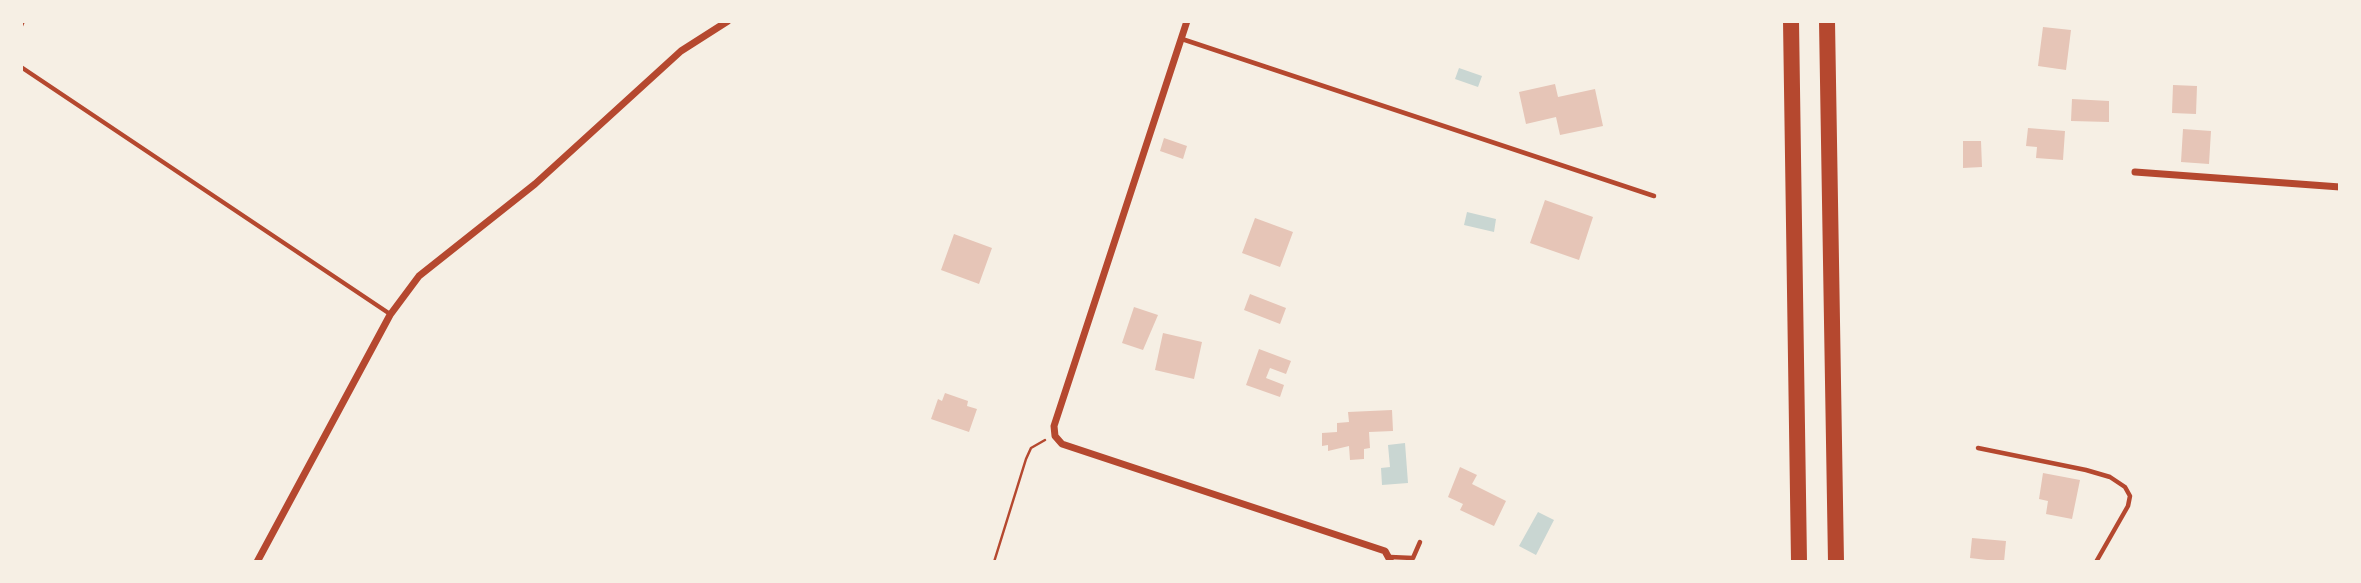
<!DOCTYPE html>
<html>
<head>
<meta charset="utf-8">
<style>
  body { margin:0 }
  #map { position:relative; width:2361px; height:583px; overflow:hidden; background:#f6efe4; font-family:"Roboto Serif",serif }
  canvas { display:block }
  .frame { position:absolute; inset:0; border:23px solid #f6efe4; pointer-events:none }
</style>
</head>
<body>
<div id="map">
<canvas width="2361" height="583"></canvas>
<div class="frame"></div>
</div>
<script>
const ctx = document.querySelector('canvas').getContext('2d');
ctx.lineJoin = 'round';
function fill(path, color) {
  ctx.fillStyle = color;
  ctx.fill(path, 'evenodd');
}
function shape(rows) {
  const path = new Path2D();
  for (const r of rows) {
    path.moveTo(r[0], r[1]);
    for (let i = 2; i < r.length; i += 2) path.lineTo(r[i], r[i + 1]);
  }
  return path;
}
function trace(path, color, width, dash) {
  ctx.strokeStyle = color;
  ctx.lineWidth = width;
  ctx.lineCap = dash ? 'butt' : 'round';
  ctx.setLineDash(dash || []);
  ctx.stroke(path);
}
fill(shape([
  [1459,68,1482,76,1478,87,1455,79],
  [1467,212,1496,219,1494,232,1464,225],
  [1405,443,1408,483,1382,485,1381,468,1390,467,1388,445],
  [1538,512,1554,520,1536,555,1519,546]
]), '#c9d6d2');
fill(shape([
  [2043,27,2071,30,2066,70,2038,66],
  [1555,84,1558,97,1595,89,1603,126,1560,135,1556,117,1526,124,1519,92],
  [2173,85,2197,86,2196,114,2172,113],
  [2072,99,2109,101,2109,122,2071,121],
  [2028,128,2065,131,2063,160,2036,158,2037,147,2026,146],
  [2183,129,2211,131,2209,164,2181,162],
  [1164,138,1187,146,1183,159,1160,151],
  [1963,141,1981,141,1982,167,1963,168],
  [1545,200,1593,217,1579,260,1530,243],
  [1255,218,1293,232,1280,267,1242,253],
  [954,234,992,248,979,284,941,270],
  [1250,294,1286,308,1280,324,1244,310],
  [1134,307,1158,315,1143,350,1122,343],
  [1163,333,1202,342,1194,379,1155,370],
  [1259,349,1291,361,1286,374,1270,368,1266,378,1284,385,1280,397,1246,385],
  [945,393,968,401,967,406,977,409,969,432,931,419,938,399,942,401],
  [1392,410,1393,431,1369,432,1370,448,1364,449,1364,459,1350,460,1349,446,1328,451,1328,445,1322,446,1322,433,1337,432,1337,423,1349,422,1348,412],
  [1460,467,1477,475,1472,484,1506,501,1494,526,1460,510,1463,504,1448,497],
  [2043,473,2080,480,2072,519,2046,514,2048,501,2039,499],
  [1972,538,2006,541,2004,562,1970,558]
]), '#e6c5b7');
trace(shape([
  [21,28,24,21],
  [994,562,1026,459,1031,448,1045,440]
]), '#b5482f', 2.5);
trace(shape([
  [1182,39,1654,196],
  [21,67,390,314],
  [1978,448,2086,470,2110,477,2125,487,2130,496,2128,506,2096,562],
  [1390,557,1413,558,1420,542]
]), '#b5482f', 4.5);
trace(shape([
  [1187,21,1054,426,1055,436,1062,444,1385,551,1391,562],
  [2135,172,2340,187],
  [257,562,390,315,419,276,535,184,681,51,728,21]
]), '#b5482f', 7);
trace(shape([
  [1791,21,1799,562],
  [1827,21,1836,562]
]), '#b5482f', 16);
</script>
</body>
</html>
